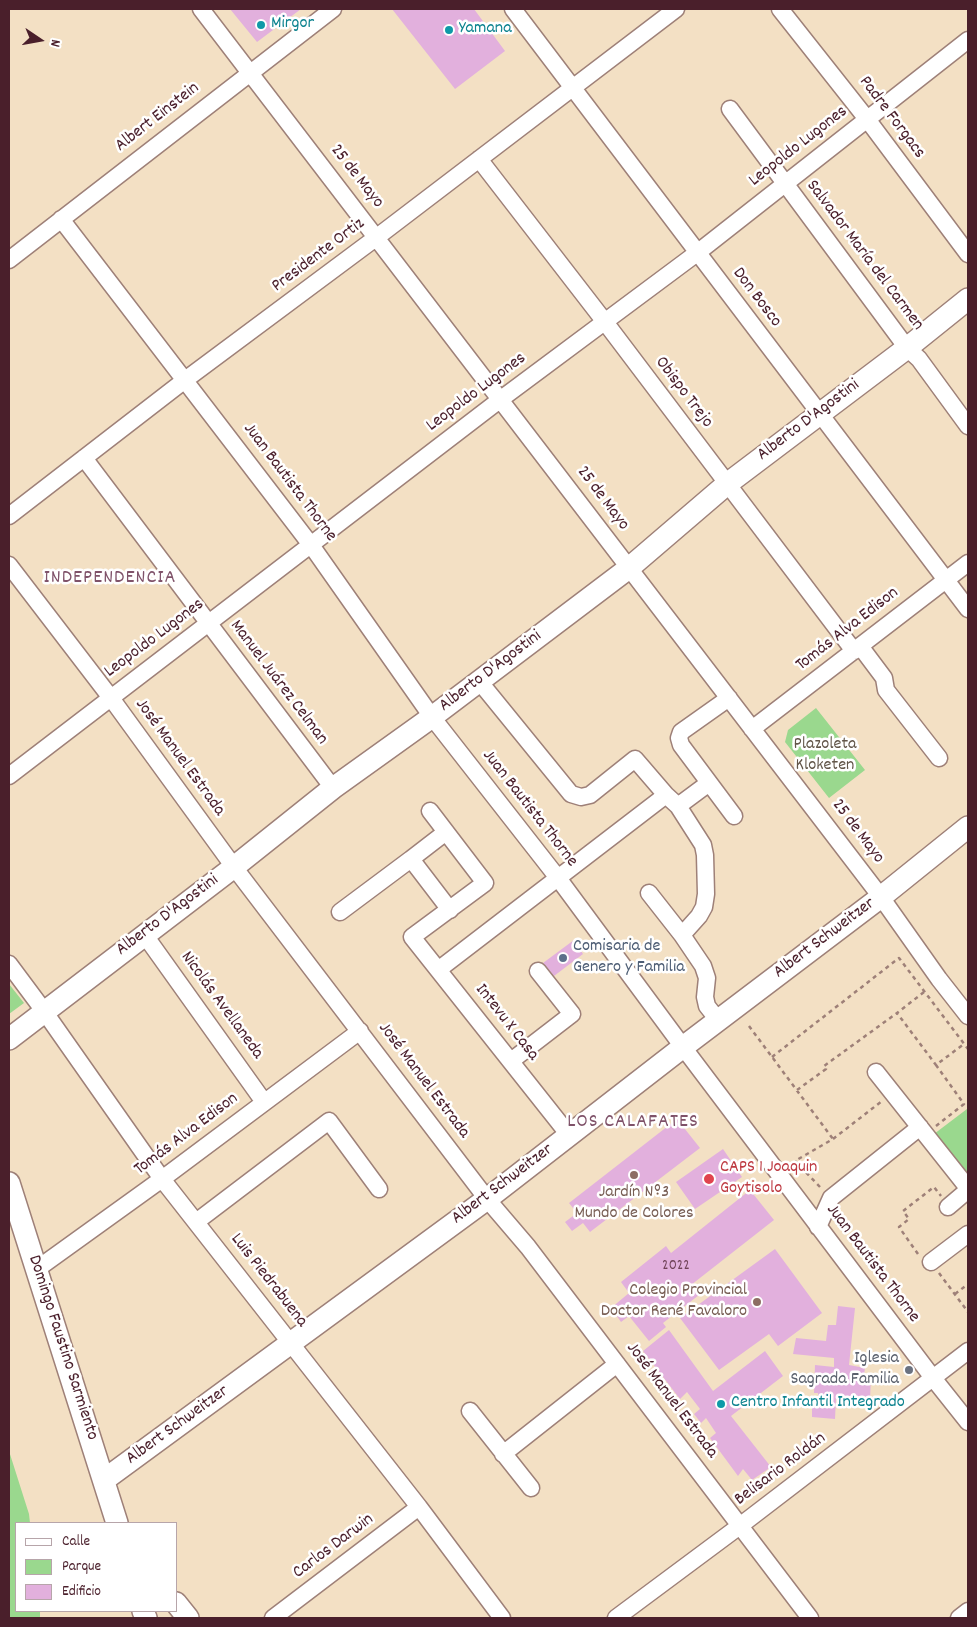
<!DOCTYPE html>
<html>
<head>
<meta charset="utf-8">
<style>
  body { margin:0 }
  #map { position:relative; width:977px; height:1627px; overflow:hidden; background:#f3e0c4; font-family:Dekko,sans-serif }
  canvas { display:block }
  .frame { position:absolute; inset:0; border:10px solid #4a1f2b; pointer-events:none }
  .legend { position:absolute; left:15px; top:1522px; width:162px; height:90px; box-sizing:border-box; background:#fff; border:1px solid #b7a5aa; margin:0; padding:6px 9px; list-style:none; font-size:15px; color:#4a1f2b }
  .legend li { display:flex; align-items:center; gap:10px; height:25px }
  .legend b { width:25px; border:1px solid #b7a5aa }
  .north { position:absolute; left:15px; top:15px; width:50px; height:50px; -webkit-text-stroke:4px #fff; paint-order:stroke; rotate:102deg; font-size:14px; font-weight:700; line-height:20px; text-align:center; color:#4a1f2b }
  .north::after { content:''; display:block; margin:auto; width:18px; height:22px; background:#4a1f2b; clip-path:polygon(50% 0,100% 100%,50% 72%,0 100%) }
</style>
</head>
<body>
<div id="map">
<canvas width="977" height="1627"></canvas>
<div class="frame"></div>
<ul class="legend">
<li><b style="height:6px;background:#fff"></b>Calle</li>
<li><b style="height:14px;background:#9ad88e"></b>Parque</li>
<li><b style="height:14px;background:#e2b0dd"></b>Edificio</li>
</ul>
<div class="north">N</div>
</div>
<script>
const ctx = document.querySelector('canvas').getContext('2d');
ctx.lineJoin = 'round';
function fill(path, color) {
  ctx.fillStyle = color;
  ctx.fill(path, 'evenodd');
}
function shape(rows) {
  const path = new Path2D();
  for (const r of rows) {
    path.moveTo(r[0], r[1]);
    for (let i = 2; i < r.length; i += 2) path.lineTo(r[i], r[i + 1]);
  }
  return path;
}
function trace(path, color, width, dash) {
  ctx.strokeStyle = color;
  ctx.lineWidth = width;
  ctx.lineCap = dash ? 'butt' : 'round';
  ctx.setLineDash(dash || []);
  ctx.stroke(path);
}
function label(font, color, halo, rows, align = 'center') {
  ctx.font = font + ' Dekko,sans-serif';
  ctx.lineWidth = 5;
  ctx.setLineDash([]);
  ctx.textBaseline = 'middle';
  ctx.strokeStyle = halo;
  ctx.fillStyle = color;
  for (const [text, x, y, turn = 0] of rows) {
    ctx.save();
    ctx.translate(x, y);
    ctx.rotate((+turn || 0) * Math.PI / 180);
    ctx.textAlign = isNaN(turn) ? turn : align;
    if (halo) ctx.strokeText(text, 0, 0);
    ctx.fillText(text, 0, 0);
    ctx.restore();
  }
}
fill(shape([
  [816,708,865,770,829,798,785,742,788,730],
  [9,984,24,1003,9,1014],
  [967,1109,968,1111,968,1176,934,1134],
  [9,1451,29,1514,30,1523,16,1523,16,1611,40,1611,40,1618,9,1618]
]), '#9ad88e');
fill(shape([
  [230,9,301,9,257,42],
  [392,9,474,9,505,51,455,89],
  [574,940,583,954,554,976,543,963],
  [677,1119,700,1148,590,1232,583,1223,572,1231,565,1222,577,1213,569,1203],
  [723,1149,742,1177,695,1209,676,1182],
  [750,1190,774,1220,691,1285,699,1295,663,1323,666,1327,649,1341,629,1316,621,1322,611,1308,629,1293,621,1282,666,1246,671,1253],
  [775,1249,822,1313,778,1346,769,1334,719,1370,680,1318],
  [838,1306,855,1308,849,1365,865,1368,864,1375,871,1376,870,1400,836,1398,835,1419,812,1417,812,1397,818,1398,818,1393,814,1393,815,1365,834,1367,834,1358,793,1354,796,1338,826,1341,828,1325,836,1325],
  [669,1330,713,1391,765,1351,783,1376,731,1416,771,1467,752,1480,743,1469,738,1476,710,1438,716,1433,706,1418,701,1423,694,1414,700,1409,687,1392,680,1399,643,1351]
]), '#e2b0dd');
const minor = shape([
  [201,9,881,897,939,979,968,1016],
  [513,9,968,609],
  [780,9,867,119,968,254],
  [730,109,907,348,919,359,968,426],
  [479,159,605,322,854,651],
  [61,219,311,545,432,717,558,878,683,1047,933,1378,968,1422],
  [9,260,333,9],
  [84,458,333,788],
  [9,516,185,380,377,237,676,9],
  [9,565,111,698,234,867,487,1199,528,1247,810,1618],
  [860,646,884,678,886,690,939,758],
  [479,681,571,794,581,797,590,795,635,759,666,795,678,806,703,845,705,855,706,894,704,907,699,916,682,935],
  [729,698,681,732,679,738,681,745,734,816],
  [752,729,968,563],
  [9,776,501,399,697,253,968,40],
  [678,806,709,783],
  [430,811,485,883,412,937,569,1135],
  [411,859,446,832],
  [649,893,682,935,703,966,707,978,705,997,707,1006,718,1020],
  [340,912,411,859,450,910],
  [144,934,264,1102],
  [9,964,44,1011,162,1179,419,1507,502,1618],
  [438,970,666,795],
  [511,1061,572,1014,538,971],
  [876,1072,968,1188],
  [948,1207,968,1190],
  [196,1222,329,1121,379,1189],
  [818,1227,831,1198,920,1127],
  [931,1262,968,1234],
  [37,1269,162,1179,360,1031],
  [470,1411,531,1488],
  [503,1454,617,1364],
  [273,1618,419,1507],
  [616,1618,741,1525,968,1351],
  [959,1618,968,1611]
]);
const major = shape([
  [9,1039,234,867,333,788,432,717,629,568,727,484,907,348,968,299],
  [9,1183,117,1523],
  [104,1480,487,1199,683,1047,881,897,968,827],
  [176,1603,188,1618],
  [143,1611,146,1618]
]);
trace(minor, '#9e8078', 19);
trace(major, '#9e8078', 24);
trace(shape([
  [924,992,897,1013,936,1065],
  [749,1026,833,1139],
  [772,1057,899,958,968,1049],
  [797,1090,826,1069,824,1066,897,1013],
  [936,1126,964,1104,936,1065,964,1044],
  [820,1187,795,1161,833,1139,882,1101],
  [918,1254,899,1227,909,1219,903,1211,934,1187,941,1196],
  [939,1273,968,1312],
  [955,1294,968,1284]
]), '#9e8078', 2.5, [4, 4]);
trace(minor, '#fff', 16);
trace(major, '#fff', 21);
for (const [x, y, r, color] of [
  [261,25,5,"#0f9aa8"],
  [449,30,5,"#0f9aa8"],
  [563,958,5,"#5c6f8a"],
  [634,1175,5,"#8d6e63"],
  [709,1179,6,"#e0444e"],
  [757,1302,5,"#8d6e63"],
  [909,1370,5,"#6b7280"],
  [721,1404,5,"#0f9aa8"]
]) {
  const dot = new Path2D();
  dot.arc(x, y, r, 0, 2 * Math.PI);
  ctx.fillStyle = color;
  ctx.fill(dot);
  trace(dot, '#fff', 2);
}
label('15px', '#704358', null, [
  ["2022",676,1267]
]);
label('18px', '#0d838f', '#fff', [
  ["Mirgor",271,25],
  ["Yamana",459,30],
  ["Centro Infantil Integrado",731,1404]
], 'left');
label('18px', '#4a1f2b', '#fff', [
  ["Albert Einstein",158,118,-38],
  ["Padre Forgacs",891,118,53],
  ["Leopoldo Lugones",799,147,-38],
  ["25 de Mayo",356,177,52],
  ["Presidente Ortiz",319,256,-37],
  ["Salvador María del Carmen",864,256,53],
  ["Don Bosco",756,298,53],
  ["Leopoldo Lugones",477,393,-37],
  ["Obispo Trejo",683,393,53],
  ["Alberto D'Agostini",809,421,-37],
  ["Juan Bautista Thorne",289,483,53],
  ["25 de Mayo",602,499,53],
  ["Tomás Alva Edison",848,630,-38],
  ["Leopoldo Lugones",155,639,-37],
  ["Alberto D'Agostini",491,672,-37],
  ["Manuel Juárez Celman",278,683,53],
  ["José Manuel Estrada",179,758,54],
  ["Juan Bautista Thorne",529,809,52],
  ["25 de Mayo",857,832,53],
  ["Alberto D'Agostini",168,916,-37],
  ["Albert Schweitzer",825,939,-37],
  ["Nicolás Avellaneda",221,1006,54],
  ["Intevu X Casa",506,1023,52],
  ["José Manuel Estrada",423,1081,53],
  ["Tomás Alva Edison",187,1135,-37],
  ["Albert Schweitzer",503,1185,-37],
  ["Juan Bautista Thorne",872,1264,53],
  ["Luis Piedrabuena",268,1281,52],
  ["Domingo Faustino Sarmiento",62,1348,72],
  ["José Manuel Estrada",671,1401,53],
  ["Albert Schweitzer",178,1426,-36],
  ["Belisario Roldán",781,1470,-37],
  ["Carlos Darwin",334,1547,-37]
]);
label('18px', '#625649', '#fff', [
  ["Plazoleta",825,746],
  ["Kloketen",825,767]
]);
label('18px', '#4e5e75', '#fff', [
  ["Comisaria de",573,948],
  ["Genero y Familia",573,969]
], 'left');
label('18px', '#be3a42', '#fff', [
  ["CAPS 1 Joaquin",720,1169],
  ["Goytisolo",720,1190]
], 'left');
label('18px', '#785e54', '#fff', [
  ["Jardín Nº3",634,1194],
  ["Mundo de Colores",634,1215],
  ["Colegio Provincial",747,1292,"right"],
  ["Doctor René Favaloro",747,1313,"right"]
]);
label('18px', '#5b616d', '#fff', [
  ["Iglesia",899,1360],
  ["Sagrada Familia",899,1381]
], 'right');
ctx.letterSpacing = '1px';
label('20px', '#7f5269', '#fff', [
  ["INDEPENDENCIA",110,579],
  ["LOS CALAFATES",633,1123]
]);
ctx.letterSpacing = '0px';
</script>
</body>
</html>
